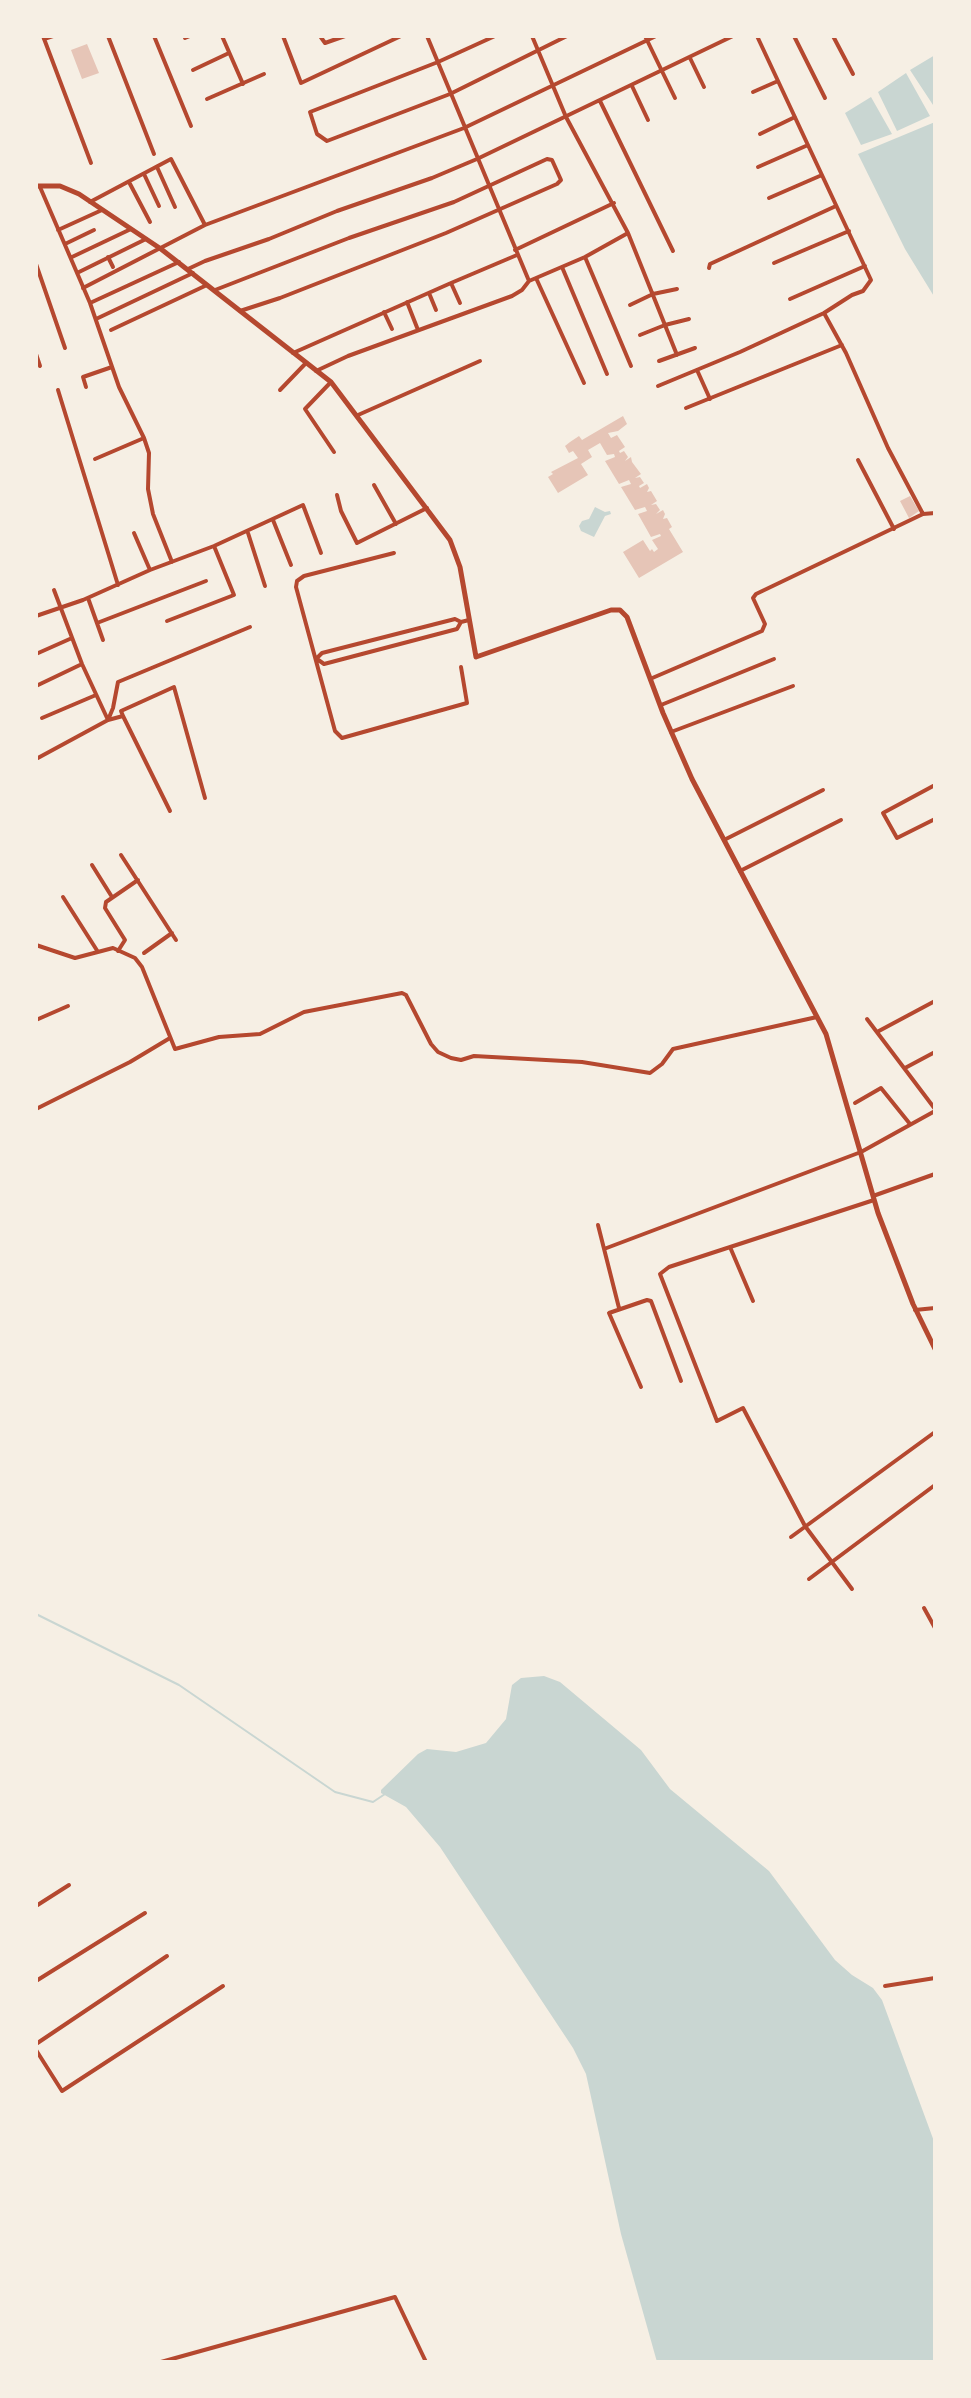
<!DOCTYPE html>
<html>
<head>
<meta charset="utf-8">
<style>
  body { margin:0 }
  #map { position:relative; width:971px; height:2398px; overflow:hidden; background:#f6efe4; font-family:"IBM Plex Sans",sans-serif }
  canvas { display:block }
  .frame { position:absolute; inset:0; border:38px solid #f6efe4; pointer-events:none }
</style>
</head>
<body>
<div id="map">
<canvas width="971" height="2398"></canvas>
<div class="frame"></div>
</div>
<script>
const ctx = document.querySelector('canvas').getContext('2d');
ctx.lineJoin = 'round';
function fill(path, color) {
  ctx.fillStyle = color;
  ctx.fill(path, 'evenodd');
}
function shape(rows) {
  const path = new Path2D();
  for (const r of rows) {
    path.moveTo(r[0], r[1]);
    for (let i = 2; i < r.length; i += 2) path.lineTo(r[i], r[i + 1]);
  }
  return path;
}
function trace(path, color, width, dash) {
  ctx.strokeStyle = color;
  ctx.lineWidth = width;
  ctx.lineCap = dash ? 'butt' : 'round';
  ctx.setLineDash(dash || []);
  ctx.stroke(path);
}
fill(shape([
  [935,55,935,108,910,70],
  [906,73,930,116,897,131,878,92],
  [871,97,892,134,861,145,845,113],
  [935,122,935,298,905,249,858,154],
  [595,507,605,512,610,511,611,514,605,516,594,537,581,531,579,526,582,521,589,519],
  [544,1676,560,1682,641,1750,670,1789,769,1871,835,1960,852,1975,873,1988,882,2000,935,2144,935,2362,657,2362,621,2234,586,2074,573,2048,440,1847,406,1807,381,1793,381,1790,418,1754,427,1749,456,1752,486,1743,506,1719,512,1685,521,1678]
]), '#c9d6d2');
trace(shape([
  [36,1614,179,1685,335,1792,373,1802,385,1794]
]), '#c9d6d2', 2);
fill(shape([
  [87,44,99,73,82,79,71,50],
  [623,416,627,424,618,431,608,433,611,438,617,435,625,447,619,451,620,453,624,451,628,457,625,461,631,457,632,462,641,474,635,478,640,477,644,483,639,486,640,488,647,484,649,488,647,492,651,491,657,501,651,505,656,504,660,510,656,514,663,510,665,514,663,519,667,518,672,527,669,529,683,552,639,578,623,552,643,540,650,551,652,549,654,552,658,549,652,540,661,536,660,534,651,537,638,514,647,511,645,507,635,510,621,487,631,484,629,480,619,484,605,461,615,457,614,454,607,455,600,443,588,450,592,457,581,464,588,475,558,493,548,477,553,474,551,472,578,458,573,451,569,453,565,446,570,442,579,436,582,440],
  [910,496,919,511,909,518,900,501]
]), '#e6c5b7');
trace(shape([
  [43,36,91,163],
  [108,36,154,154],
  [154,36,191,126],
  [222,36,243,84],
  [283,36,301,83,401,36],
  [320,36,325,43,345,36],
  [427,36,529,281],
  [495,36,438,62,310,112,317,134,327,141,450,94,567,36],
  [532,36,566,117,628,233,677,355],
  [645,36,675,98],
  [794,36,825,98],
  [833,36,853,74],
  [185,38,190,36],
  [44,39,53,36],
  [690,58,704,87],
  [193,70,229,53],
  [632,86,648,120],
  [753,92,778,81],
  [207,99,264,74],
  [600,101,673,251],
  [760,134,795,117],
  [157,167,175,207],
  [758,167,808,145],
  [144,174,159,206],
  [129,182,150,222],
  [40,187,90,303,119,387,144,438,149,453,148,489,153,514,172,562],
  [769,198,822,175],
  [90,202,171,159,205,225],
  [58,230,102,210],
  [65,244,94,230],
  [515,250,614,203],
  [72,257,131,229],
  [108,257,113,267],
  [585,257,631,366],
  [774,263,849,231],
  [36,264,65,348],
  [562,267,607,374],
  [709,268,710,264,836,206],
  [188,269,205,261,269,239,337,211,432,178,477,159,733,36],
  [77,273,146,239],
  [536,278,584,383],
  [83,288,205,225,464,128,656,36],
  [215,290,349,238,454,202,547,159,552,160,561,180,557,184,446,233,280,298,240,311],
  [429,293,436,310],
  [790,299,865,266],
  [407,302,418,330],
  [90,303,179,262],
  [460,303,451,283,517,255],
  [630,305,653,294,677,289],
  [384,312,392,329],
  [824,313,846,353,888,448,923,514],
  [96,319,193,273],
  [111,330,207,285],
  [640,335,665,325,689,319],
  [293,353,451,283],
  [36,354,40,366],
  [659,361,695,348],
  [697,370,710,399],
  [316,371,348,356,512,296,522,290,529,281,585,257,628,233],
  [331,382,305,409,334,452],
  [658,386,740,352,824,313,852,295,863,291,871,280,757,36],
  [86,387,83,377,112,367],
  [58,390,118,585],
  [280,390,306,363],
  [686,408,842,345],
  [358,415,480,361],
  [95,459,144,438],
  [858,460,894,529],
  [374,485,396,524],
  [337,495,341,511,357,543,427,508],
  [273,520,291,565],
  [134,533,150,570],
  [248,533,265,586],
  [394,553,304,576,297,581,296,587,335,731,342,738,467,703,461,667],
  [54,590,82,664,108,720,123,716,121,711,174,687,205,798],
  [88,598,103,640],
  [36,616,83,600,150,570,214,546,303,505,321,553],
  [167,621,234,595,214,546],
  [97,623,206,581],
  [36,654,72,638],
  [316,659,322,653,455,619,461,622,469,620],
  [317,659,324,664,457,629,461,622],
  [650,679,762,631,765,624,753,598,756,594,923,514,935,513],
  [36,686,82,664],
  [661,705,774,659],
  [123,716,170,811],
  [42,718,96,695],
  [671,732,793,686],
  [36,759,108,720,113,708,118,682,250,627],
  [935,785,883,813,897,838,935,819],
  [724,840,823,790],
  [121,855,176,940],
  [92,865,112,897],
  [740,871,841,820],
  [63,897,98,952],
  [36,945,75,958,113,948,135,958,142,967,175,1049,219,1037,260,1034,304,1012,402,993,406,995,431,1044,438,1052,451,1058,461,1060,474,1056,582,1062,650,1073,662,1064,673,1049,817,1017],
  [118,951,125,940,105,908,106,902,138,880],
  [144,953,172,933],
  [867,1019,935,1109],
  [36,1020,68,1006],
  [877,1032,935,1001],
  [905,1068,935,1052],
  [855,1103,881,1088,910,1124],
  [36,1109,130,1062,170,1038],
  [873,1196,935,1174],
  [598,1225,619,1308],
  [730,1247,753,1301],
  [604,1249,861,1152,935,1111],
  [915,1310,935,1308],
  [641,1387,609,1313,647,1300,651,1301,681,1381],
  [791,1537,935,1432],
  [809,1579,935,1485],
  [852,1589,805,1526,743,1408,717,1421,660,1274,669,1267,874,1200],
  [924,1608,935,1628],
  [36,1906,69,1885],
  [36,1981,145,1913],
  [885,1986,935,1978],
  [36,2044,167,1956],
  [36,2050,62,2091,223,1986],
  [161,2362,395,2297,426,2362]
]), '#b5482f', 4);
trace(shape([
  [36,186,60,186,79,194,161,249,331,382,450,540,460,567,476,657,611,610,620,610,627,617,663,713,692,779,826,1034,878,1213,913,1304,935,1349]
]), '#b5482f', 5);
</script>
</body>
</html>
